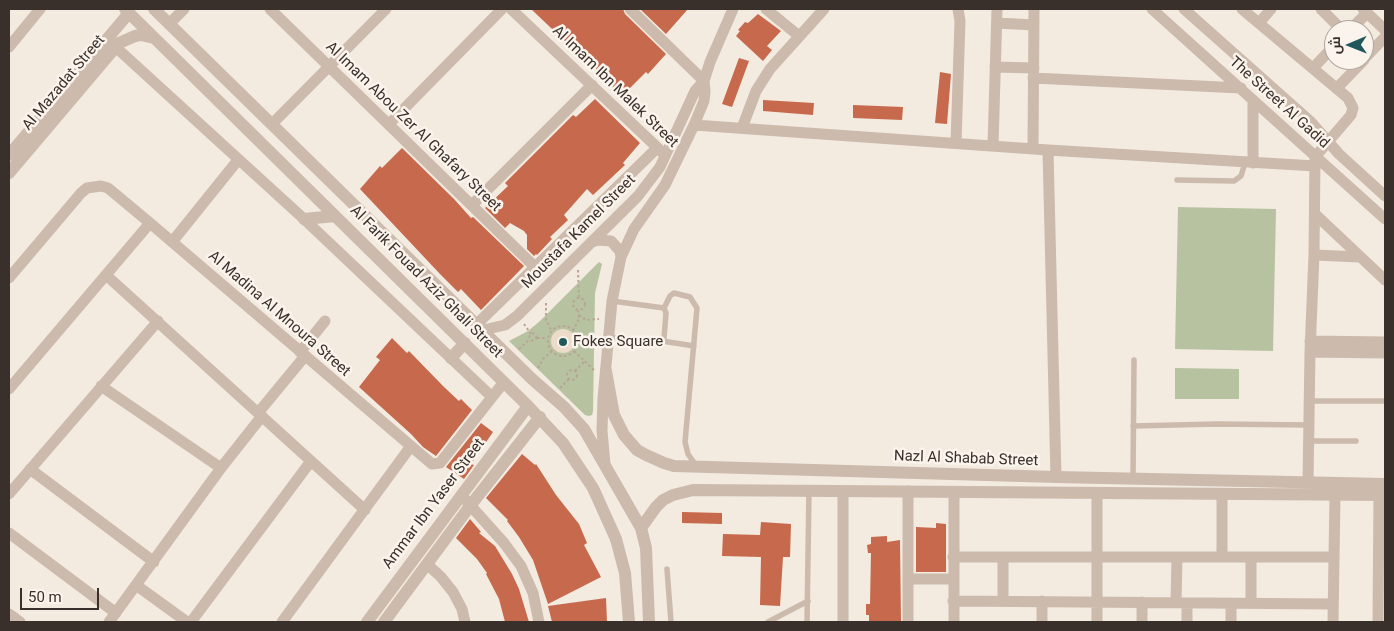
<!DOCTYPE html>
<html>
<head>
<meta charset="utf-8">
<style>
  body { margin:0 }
  #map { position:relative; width:1394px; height:631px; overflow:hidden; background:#f3eae0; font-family:Roboto,Cairo,sans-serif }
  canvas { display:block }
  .frame { position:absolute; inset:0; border:10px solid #3a302b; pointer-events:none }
  .north { position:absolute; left:1324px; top:20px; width:50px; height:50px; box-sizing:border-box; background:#fbf4ed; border:1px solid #aea69f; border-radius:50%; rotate:269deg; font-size:14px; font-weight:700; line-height:20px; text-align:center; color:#3a302b }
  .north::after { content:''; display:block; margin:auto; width:18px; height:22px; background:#20585c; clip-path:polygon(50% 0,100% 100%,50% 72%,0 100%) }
  .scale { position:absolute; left:20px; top:588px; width:79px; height:22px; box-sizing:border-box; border:2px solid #3a302b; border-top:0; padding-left:6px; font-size:15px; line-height:18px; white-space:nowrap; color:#3a302b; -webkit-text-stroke:4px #fbf4ed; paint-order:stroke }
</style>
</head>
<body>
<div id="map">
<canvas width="1394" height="631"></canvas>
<div class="frame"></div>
<div class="north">ش</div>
<div class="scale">50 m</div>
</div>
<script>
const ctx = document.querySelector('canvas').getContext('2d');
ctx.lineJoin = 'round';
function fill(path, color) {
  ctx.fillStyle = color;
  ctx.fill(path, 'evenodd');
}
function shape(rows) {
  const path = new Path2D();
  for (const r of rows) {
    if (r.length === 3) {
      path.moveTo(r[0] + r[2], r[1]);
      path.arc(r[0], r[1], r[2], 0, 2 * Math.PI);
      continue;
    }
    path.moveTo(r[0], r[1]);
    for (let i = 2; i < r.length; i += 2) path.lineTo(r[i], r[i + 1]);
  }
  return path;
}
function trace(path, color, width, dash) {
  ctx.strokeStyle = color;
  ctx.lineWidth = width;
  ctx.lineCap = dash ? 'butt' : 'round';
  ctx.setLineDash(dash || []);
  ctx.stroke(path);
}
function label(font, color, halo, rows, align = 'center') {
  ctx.font = font + ' Roboto,sans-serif';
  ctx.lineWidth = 5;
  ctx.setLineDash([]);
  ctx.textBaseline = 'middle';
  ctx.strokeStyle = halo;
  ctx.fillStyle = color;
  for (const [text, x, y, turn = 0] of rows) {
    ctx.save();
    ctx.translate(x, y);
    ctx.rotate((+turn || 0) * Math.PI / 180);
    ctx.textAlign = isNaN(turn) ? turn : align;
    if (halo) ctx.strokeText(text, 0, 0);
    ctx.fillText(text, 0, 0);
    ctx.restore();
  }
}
fill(shape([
  [1178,207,1276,209,1273,351,1175,349],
  [599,262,602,264,595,293,593,411,592,415,589,416,585,415,509,341,528,331,540,321],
  [1175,368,1239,369,1239,399,1175,399]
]), '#b7c3a0');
fill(shape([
  [563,341,12]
]), '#ebdbc8');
fill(shape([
  [531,9,623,9,625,14,666,54,648,74,646,72,622,96,589,62,588,63],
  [640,9,688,9,666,34],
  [758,14,781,31,767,46,772,50,763,61,736,36,740,31,738,30,745,22,748,23],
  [739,58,749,61,732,107,722,104],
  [940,72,951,74,947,124,935,123],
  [595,99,640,143,623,163,625,165,593,195,587,189,564,215,568,220,550,237,552,239,537,255,536,254,534,256,527,249,527,235,524,231,510,223,505,228,485,208,508,186,505,183,573,115,576,117],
  [763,100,814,103,813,115,763,111],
  [853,105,903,107,902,120,853,118],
  [402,148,454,199,471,218,473,217,524,266,481,310,461,289,458,292,440,274,360,189,380,166,382,168],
  [392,338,407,353,409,351,444,387,459,401,461,399,472,410,436,456,423,447,411,434,359,387,380,360,376,357],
  [481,423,493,432,471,464,474,465,464,479,446,467],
  [522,454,535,465,536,464,556,495,579,524,587,543,584,545,601,577,548,604,533,560,519,537,507,521,508,520,486,498],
  [682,512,722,513,722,524,682,523],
  [470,519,481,532,479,533,495,546,512,574,519,589,529,622,505,622,499,599,486,574,487,573,477,559,456,538],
  [761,522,791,524,790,557,783,557,780,606,760,605,761,557,722,556,723,534,760,535],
  [936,523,946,524,946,572,916,572,916,527,936,528],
  [887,536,887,542,900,540,901,622,869,622,869,615,866,615,866,604,870,604,871,553,868,553,867,545,871,544,871,537],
  [606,598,607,622,552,622,548,606]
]), '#c6694c');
trace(shape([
  [578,270,579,298],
  [579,304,6],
  [546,303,546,320,552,332],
  [579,315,586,320,599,319],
  [524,324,531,334],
  [563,341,15],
  [573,331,579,319,578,311],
  [533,337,3.5],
  [537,338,547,338],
  [519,349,530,339],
  [574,351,594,370],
  [538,368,543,359,552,351],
  [572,375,5],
  [575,371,585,361],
  [560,388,569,379]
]), '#b8a496', 2, [2.5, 2.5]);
trace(shape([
  [1177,180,1234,181,1241,176,1245,163],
  [664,308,670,296,674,293,690,297,697,308,685,442,688,454,695,464],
  [609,337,661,342,664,338,666,313,664,308,612,301],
  [662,341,694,346],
  [1310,401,1385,401],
  [1133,426,1217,424,1308,425],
  [1309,441,1356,441],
  [1133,479,1134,360],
  [667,569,671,622],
  [768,622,808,601],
  [807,622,809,490]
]), '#ccbaac', 5.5);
trace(shape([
  [270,9,535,267],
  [511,9,662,152],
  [630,9,704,81],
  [766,9,799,36],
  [1152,9,1385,219],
  [1184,9,1310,121,1339,154,1385,196],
  [1242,9,1348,98,1353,108,1351,115,1315,157,1314,255,1310,352,1308,482],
  [1321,9,1342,30],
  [1363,9,1385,30],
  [997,23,1034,25],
  [1259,23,1271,9],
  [169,24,184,9],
  [1350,30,1367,13],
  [109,41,304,219,492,397],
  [9,47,40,9],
  [1364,59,1385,37],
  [995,67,1034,68],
  [1313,68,1334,46],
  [1033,78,1241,88],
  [1337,88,1364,60],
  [272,124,386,9],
  [389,124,502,9],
  [694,125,1048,150,1315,166],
  [742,128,756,91,770,69,824,9],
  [956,143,960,21,958,9],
  [993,146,997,9],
  [1033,149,1034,9],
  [1048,150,1056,477],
  [1253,163,1253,100],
  [472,205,592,85],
  [1315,214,1385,280],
  [172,242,238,160],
  [592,242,598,240,611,241,620,251,621,257],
  [1314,255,1360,257],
  [106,275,365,510],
  [9,278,81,193,87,188,101,186,108,188,150,223,432,464,440,463,504,382],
  [477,324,657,148],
  [483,330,505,325,517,316,638,196,660,167,695,91,704,81],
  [1310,341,1385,342],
  [300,352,325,321],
  [1310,352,1385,353],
  [101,386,221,468],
  [9,389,150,223],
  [258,413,305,356],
  [605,464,602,431,603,398,612,301,621,257,634,229,665,185,694,125,704,101,705,91,704,81,710,62,733,9],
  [30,469,154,562],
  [843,491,843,622],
  [954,492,954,622],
  [9,494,158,321],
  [461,495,504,543,521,566,533,593,539,622],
  [9,533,116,613],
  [953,557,1334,557],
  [1222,557,1222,494],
  [427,564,441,577,453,592,462,609,465,622],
  [908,579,953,579],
  [136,585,187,622],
  [953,601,1333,604],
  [1003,601,1003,557],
  [1142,602,1142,622],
  [1176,602,1177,557],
  [1251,603,1251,557],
  [9,614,20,622],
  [109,622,221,468,262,416],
  [191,622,311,461],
  [282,622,411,446],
  [908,622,908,491],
  [1042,622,1042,601],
  [1097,622,1097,493],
  [1187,622,1187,603],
  [1231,622,1231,603],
  [1333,622,1335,495],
  [1378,622,1379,495]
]), '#ccbaac', 11);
trace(shape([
  [125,9,528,406,563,443,593,488,616,539,625,573,629,622],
  [154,9,532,379,564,407,584,429,641,528,646,548,649,622],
  [9,155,129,13],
  [9,173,119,43,135,36,141,35,154,38],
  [304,219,335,216],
  [451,358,465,343],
  [606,371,614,415,624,435,637,450,646,455,664,463,674,466,1056,477,1385,484],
  [641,528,656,507,663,500,673,495,693,490,1385,495],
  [367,622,528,406],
  [384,622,470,506,540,417]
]), '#ccbaac', 12);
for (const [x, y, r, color] of [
  [563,342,5,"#20585c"]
]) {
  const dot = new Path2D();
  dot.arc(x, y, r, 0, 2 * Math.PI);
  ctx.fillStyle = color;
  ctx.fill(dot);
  trace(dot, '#fbf4ed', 2);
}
label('15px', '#3a302b', '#fbf4ed', [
  ["Al Mazadat Street",64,83,-50],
  ["Al Imam Ibn Malek Street",615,87,44],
  ["The Street Al Gadid",1279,103,42],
  ["Al Imam Abou Zer Al Ghafary Street",413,127,44],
  ["Moustafa Kamel Street",579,232,-45],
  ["Al Farik Fouad Aziz Ghali Street",426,282,45],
  ["Al Madina Al Mnoura Street",279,314,41],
  ["Nazl Al Shabab Street",966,459,2],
  ["Ammar Ibn Yaser Street",434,504,-53]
]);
label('15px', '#3a302b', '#fbf4ed', [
  ["Fokes Square",573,342]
], 'left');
</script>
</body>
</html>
